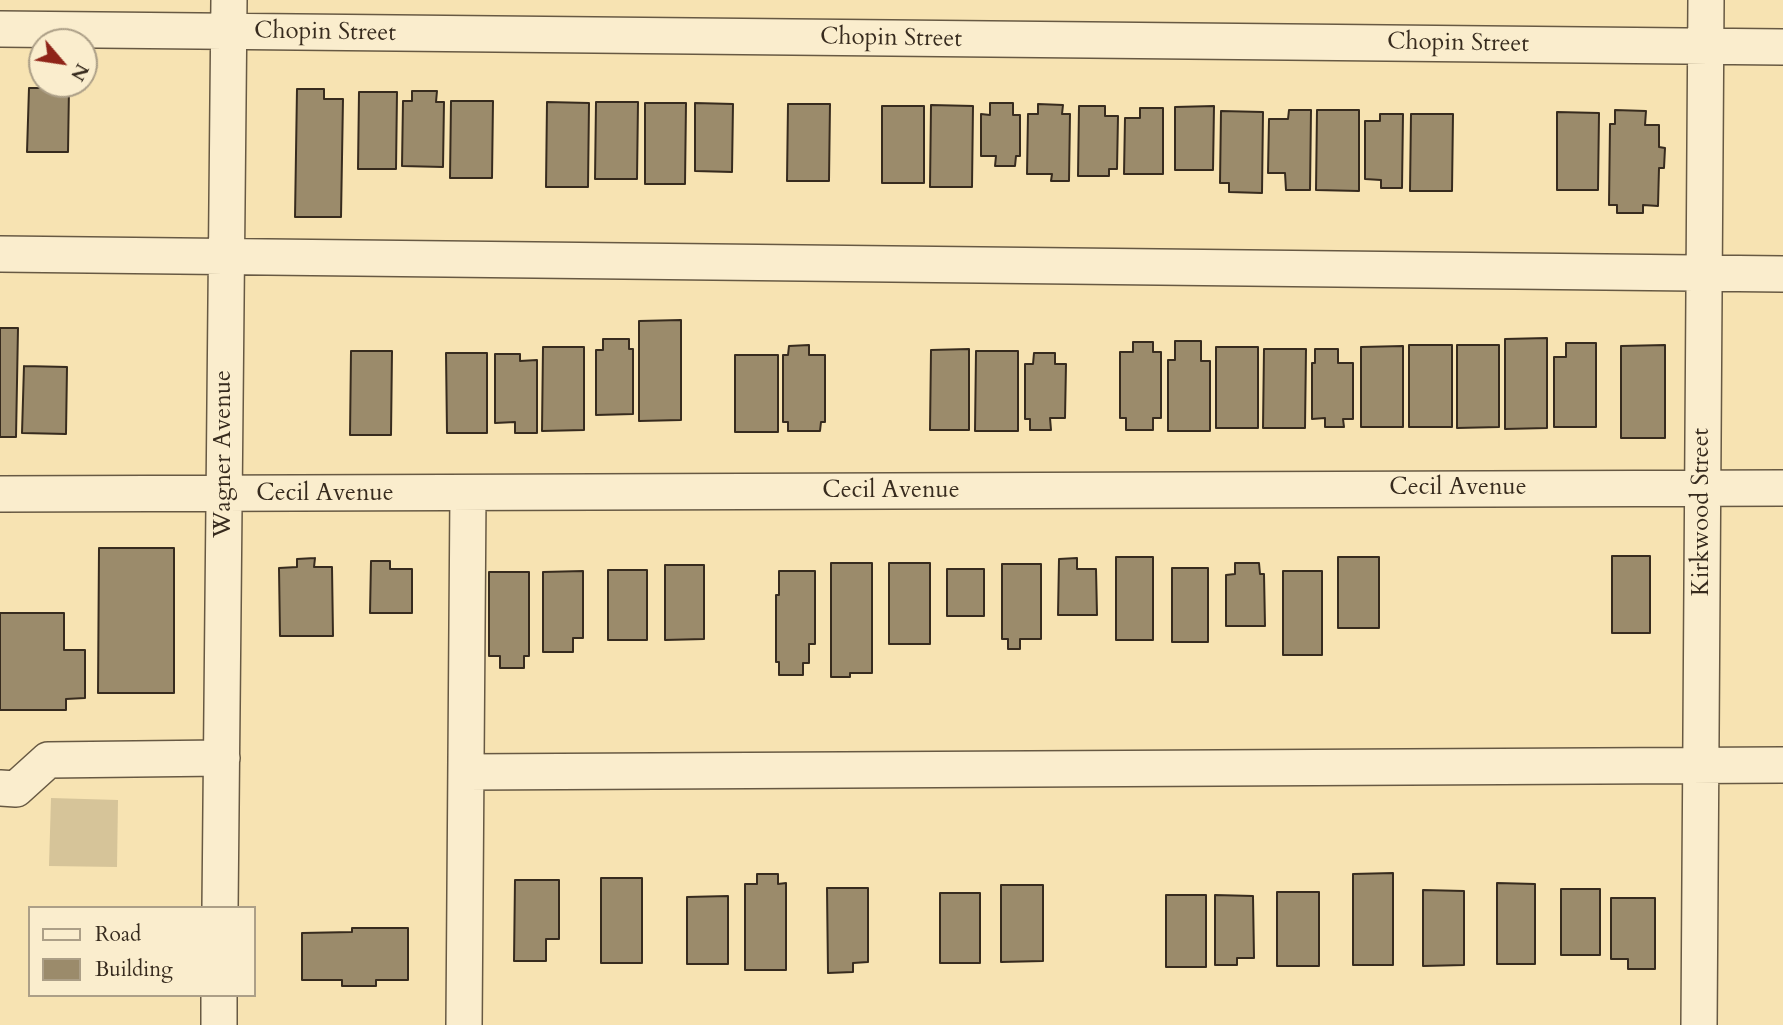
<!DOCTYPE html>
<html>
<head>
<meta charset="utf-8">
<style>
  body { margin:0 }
  #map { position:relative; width:1783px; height:1025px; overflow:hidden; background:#f7e3b2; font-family:Cardo,serif }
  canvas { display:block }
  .legend { position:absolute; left:28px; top:906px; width:228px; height:91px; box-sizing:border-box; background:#faedcd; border:2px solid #ac9f87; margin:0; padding:9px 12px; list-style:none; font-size:21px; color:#372b1e }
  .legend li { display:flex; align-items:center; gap:14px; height:35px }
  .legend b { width:35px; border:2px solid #ac9f87 }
  .north { position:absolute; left:28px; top:28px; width:70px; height:70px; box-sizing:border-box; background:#faedcd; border:2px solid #ac9f87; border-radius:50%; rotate:119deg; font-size:19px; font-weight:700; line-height:28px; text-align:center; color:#372b1e }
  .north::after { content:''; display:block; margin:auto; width:24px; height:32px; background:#8f2418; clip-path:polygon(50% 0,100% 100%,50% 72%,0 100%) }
</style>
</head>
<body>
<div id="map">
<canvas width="1783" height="1025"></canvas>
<ul class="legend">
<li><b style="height:9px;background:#faedcd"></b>Road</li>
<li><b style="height:19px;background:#9b8b6b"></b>Building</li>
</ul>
<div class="north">N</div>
</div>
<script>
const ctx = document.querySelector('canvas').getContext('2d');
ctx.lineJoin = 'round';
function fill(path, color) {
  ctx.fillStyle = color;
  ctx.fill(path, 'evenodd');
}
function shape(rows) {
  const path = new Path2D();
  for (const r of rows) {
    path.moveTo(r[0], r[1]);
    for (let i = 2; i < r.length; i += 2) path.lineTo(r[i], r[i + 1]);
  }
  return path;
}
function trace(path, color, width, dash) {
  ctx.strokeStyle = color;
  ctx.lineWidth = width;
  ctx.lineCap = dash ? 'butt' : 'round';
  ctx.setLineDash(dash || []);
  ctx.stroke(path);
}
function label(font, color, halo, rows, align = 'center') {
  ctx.font = font + ' Cardo,serif';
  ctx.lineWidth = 5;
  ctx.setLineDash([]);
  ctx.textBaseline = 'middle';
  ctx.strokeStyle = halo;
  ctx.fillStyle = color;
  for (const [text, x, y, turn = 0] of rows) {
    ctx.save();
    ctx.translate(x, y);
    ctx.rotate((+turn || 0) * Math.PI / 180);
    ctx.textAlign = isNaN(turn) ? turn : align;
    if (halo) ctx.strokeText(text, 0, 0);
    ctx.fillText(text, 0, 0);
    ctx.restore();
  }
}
fill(shape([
  [51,798,118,800,117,867,49,866]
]), '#d6c499');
const building = shape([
  [29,88,69,88,68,152,27,152,29,88],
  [297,89,324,89,324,99,343,99,341,217,295,217,297,89],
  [412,91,437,91,436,102,444,102,443,167,402,166,403,101,412,101,412,91],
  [359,92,397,92,396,169,358,169,359,92],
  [451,101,493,101,492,178,450,178,451,101],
  [547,102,589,103,588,187,546,187,547,102],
  [596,102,638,102,637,179,595,179,596,102],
  [645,103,686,103,685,184,645,184,645,103],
  [695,103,733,104,732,172,695,171,695,103],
  [990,103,1013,103,1013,115,1020,115,1020,156,1016,156,1015,166,995,166,996,156,981,156,981,114,990,115,990,103],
  [788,104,830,104,829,181,787,181,788,104],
  [1038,104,1063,105,1062,114,1070,114,1069,181,1051,181,1052,174,1027,174,1028,114,1038,114,1038,104],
  [931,105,973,106,972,187,930,187,931,105],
  [882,106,924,106,924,183,882,183,882,106],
  [1079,106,1105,106,1105,116,1118,116,1117,169,1109,169,1109,176,1078,176,1079,106],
  [1214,106,1213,170,1175,170,1175,107,1214,106],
  [1140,108,1163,108,1163,174,1124,174,1125,118,1140,118,1140,108],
  [1289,110,1311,110,1310,190,1286,190,1285,173,1268,173,1269,119,1288,119,1289,110],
  [1317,110,1359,110,1359,191,1316,190,1317,110],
  [1615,110,1646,111,1645,125,1659,125,1659,147,1665,148,1664,168,1659,168,1658,206,1643,205,1643,213,1617,213,1617,205,1609,205,1610,124,1615,124,1615,110],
  [1221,111,1263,112,1262,193,1229,192,1229,183,1220,183,1221,111],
  [1557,112,1599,113,1598,190,1557,190,1557,112],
  [1380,114,1403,114,1402,188,1381,188,1381,180,1365,179,1365,121,1380,121,1380,114],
  [1411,114,1453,114,1452,191,1410,191,1411,114],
  [681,320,681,420,639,421,639,321,681,320],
  [0,328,18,328,16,437,0,437,0,328],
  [1547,338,1547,428,1505,429,1505,339,1547,338],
  [603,339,629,339,629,349,633,349,633,414,596,415,596,350,603,350,603,339],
  [1175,341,1201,341,1201,361,1210,361,1210,431,1168,431,1168,360,1175,360,1175,341],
  [1133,342,1153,342,1153,352,1161,352,1161,418,1153,418,1153,430,1126,430,1126,418,1120,418,1120,352,1133,352,1133,342],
  [1566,343,1596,343,1596,427,1554,427,1554,357,1566,357,1566,343],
  [809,345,809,355,825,355,825,422,821,422,820,431,788,431,788,422,783,422,783,355,788,355,789,346,809,345],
  [1409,345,1452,345,1452,427,1409,427,1409,345],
  [1457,345,1499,345,1499,427,1457,428,1457,345],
  [1665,345,1665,438,1621,438,1621,346,1665,345],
  [1403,346,1403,427,1361,427,1361,347,1403,346],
  [543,347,584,347,584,430,542,431,543,347],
  [1216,347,1258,347,1258,428,1216,428,1216,347],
  [969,349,969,430,930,430,931,350,969,349],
  [1264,349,1306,349,1305,428,1263,428,1264,349],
  [1315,349,1338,349,1338,363,1353,363,1353,419,1343,419,1344,427,1325,427,1325,418,1312,419,1312,363,1315,363,1315,349],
  [351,351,392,351,391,435,350,435,351,351],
  [976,351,1018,351,1018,431,975,431,976,351],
  [446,353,487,353,487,433,447,433,446,353],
  [1034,353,1055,353,1055,364,1066,364,1065,418,1050,418,1051,430,1030,430,1030,419,1025,419,1025,364,1033,364,1034,353],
  [495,354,520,354,520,361,537,360,537,433,515,433,515,422,495,423,495,354],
  [735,355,778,355,778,432,735,432,735,355],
  [24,366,67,367,66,434,22,433,24,366],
  [99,548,174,548,174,693,98,693,99,548],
  [1612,556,1650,556,1650,633,1612,633,1612,556],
  [1116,557,1153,557,1153,640,1116,640,1116,557],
  [1338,557,1379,557,1379,628,1338,628,1338,557],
  [315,558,314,567,332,567,333,636,280,636,279,568,297,567,297,559,315,558],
  [1077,558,1077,569,1096,569,1097,615,1058,615,1059,559,1077,558],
  [371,561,390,561,390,569,412,569,412,613,370,613,371,561],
  [831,563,872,563,872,673,850,673,850,677,831,677,831,563],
  [889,563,930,563,930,644,889,644,889,563],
  [1235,563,1259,563,1260,574,1264,574,1265,626,1226,626,1226,575,1235,574,1235,563],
  [1002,564,1041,564,1041,639,1020,639,1020,649,1008,649,1008,639,1002,639,1002,564],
  [665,565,704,565,704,639,665,640,665,565],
  [1172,568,1208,568,1208,642,1172,642,1172,568],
  [947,569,984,569,984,616,947,616,947,569],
  [608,570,647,570,647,640,608,640,608,570],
  [583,571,583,638,573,638,573,652,543,652,543,572,583,571],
  [779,571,815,571,815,644,809,644,809,663,803,663,803,675,779,675,779,662,776,662,776,595,779,595,779,571],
  [1283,571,1322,571,1322,655,1283,655,1283,571],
  [489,572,529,572,529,656,524,656,524,668,500,668,500,656,489,656,489,572],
  [0,613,64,613,64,650,85,650,85,698,66,699,66,710,0,710,0,613],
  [1393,873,1393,965,1353,965,1353,874,1393,873],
  [757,874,778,874,778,884,786,883,786,970,745,970,745,884,757,884,757,874],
  [601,878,642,878,642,963,601,963,601,878],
  [515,880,559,880,559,939,546,939,546,961,514,961,515,880],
  [1497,883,1535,884,1535,964,1497,964,1497,883],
  [1001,885,1043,885,1043,961,1001,962,1001,885],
  [827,888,868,888,868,962,853,963,853,972,828,973,827,888],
  [1561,889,1600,889,1600,955,1561,955,1561,889],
  [1423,890,1464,891,1464,965,1423,966,1423,890],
  [1277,892,1319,892,1319,966,1277,966,1277,892],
  [940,893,980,893,980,963,940,963,940,893],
  [1166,895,1206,895,1206,967,1166,967,1166,895],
  [1215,895,1253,896,1254,958,1237,958,1237,965,1215,965,1215,895],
  [728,896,728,964,687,964,687,897,728,896],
  [1611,898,1655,898,1655,969,1628,969,1628,959,1611,959,1611,898],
  [352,928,408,928,408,980,376,980,376,986,342,986,342,980,302,980,302,933,352,932,352,928]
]);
fill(building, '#9b8b6b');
trace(building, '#372b1e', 2);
const minor = shape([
  [0,29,1783,47],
  [0,254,1783,274],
  [0,494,1783,488],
  [467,772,1783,765],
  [0,788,16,789,48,760,222,758],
  [220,908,229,0],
  [219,1025,219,995],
  [464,1025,468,493],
  [1699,1025,1706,0]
]);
trace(minor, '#675943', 38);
trace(minor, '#faedcd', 35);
label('24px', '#372b1e', '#faedcd', [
  ["Chopin Street",325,33,1],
  ["Chopin Street",891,39,1],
  ["Chopin Street",1458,44,1],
  ["Wagner Avenue",224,454,-90],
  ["Cecil Avenue",1458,488],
  ["Cecil Avenue",891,491],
  ["Cecil Avenue",325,494],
  ["Kirkwood Street",1702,512,-90]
]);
</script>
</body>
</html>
